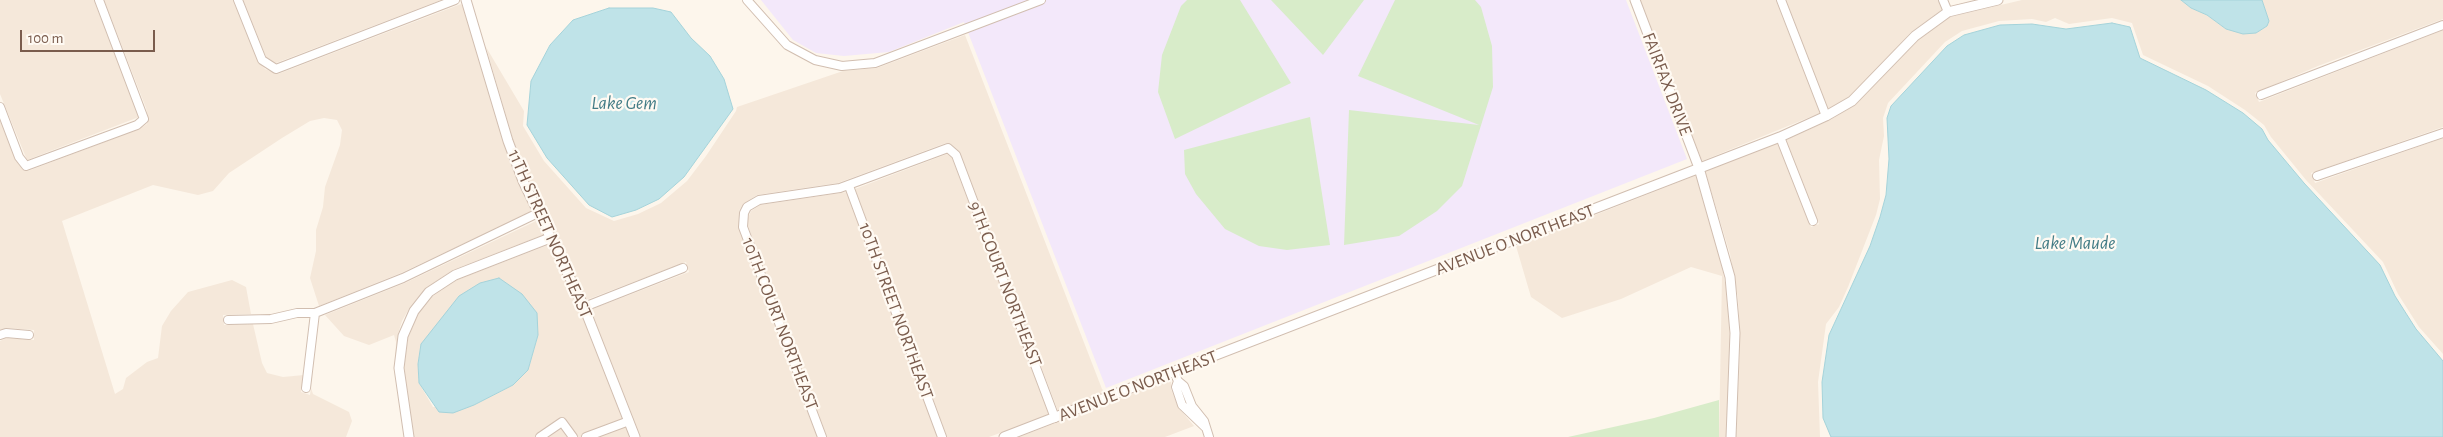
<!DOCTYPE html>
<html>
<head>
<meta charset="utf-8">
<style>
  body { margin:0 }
  #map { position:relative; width:2443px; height:437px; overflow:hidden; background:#fdf6ec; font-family:"Alegreya Sans",sans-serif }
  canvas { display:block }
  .scale { position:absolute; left:20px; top:30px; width:135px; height:22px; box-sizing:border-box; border:2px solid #7a5c4d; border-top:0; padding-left:6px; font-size:15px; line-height:18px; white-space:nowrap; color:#7a5c4d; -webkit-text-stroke:4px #fffaf3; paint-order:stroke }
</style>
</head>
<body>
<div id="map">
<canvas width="2443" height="437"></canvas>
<div class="scale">100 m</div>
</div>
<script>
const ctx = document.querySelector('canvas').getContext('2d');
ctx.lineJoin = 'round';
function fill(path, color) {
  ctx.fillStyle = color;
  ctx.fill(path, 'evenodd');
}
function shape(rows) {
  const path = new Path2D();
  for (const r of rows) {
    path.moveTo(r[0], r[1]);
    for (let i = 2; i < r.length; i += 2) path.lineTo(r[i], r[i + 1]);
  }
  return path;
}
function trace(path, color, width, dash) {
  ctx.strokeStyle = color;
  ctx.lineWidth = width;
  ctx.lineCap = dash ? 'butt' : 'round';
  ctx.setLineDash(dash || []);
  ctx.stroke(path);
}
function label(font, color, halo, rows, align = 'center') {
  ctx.font = font + ' "Alegreya Sans",sans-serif';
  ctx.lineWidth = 4.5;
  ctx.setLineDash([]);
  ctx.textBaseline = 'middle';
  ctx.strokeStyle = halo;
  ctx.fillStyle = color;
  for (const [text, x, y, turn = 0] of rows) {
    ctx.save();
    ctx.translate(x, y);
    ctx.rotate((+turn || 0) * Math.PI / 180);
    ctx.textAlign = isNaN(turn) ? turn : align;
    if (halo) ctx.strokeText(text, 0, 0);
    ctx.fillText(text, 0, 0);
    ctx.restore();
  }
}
fill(shape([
  [0,0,94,0,139,117,27,160,0,94],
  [104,0,233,0,258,61,265,69,278,74,461,4,467,14,504,143,532,211,525,215,401,273,319,306,310,278,316,251,316,230,323,207,325,187,340,145,342,130,337,120,324,118,310,121,282,138,229,173,213,191,198,195,153,185,62,221,115,394,123,389,126,378,147,362,158,358,162,326,171,311,188,292,232,280,246,287,251,314,223,315,224,325,253,324,262,363,267,373,283,377,304,375,301,392,310,395,311,388,313,394,349,412,352,421,346,437,0,437,0,341,7,338,34,340,34,330,6,328,0,330,0,120,15,159,22,169,28,171,139,129,147,124,148,119,146,108],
  [243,0,441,0,276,63,266,57],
  [1640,0,1776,0,1820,113,1702,161],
  [1786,0,1938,0,1942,10,1911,32,1861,87,1849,97,1828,109],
  [2022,0,2181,0,2191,8,2207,15,2226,29,2256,33,2267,26,2269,21,2262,0,2443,0,2443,19,2318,66,2255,93,2259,102,2443,30,2443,127,2311,173,2315,183,2443,138,2443,354,2419,327,2398,294,2383,262,2306,180,2271,137,2264,125,2245,110,2208,86,2143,55,2132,23,2112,18,2069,24,2055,18,2046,22,2032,19,1999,21,1962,31,1945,42,1888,103,1883,118,1884,136,1879,160,1880,199,1876,215,1848,287,1839,307,1826,324,1818,382,1820,437,1736,437,1740,344,1738,298,1730,254,1705,171,1778,143,1811,227,1819,224,1786,140,1832,119,1855,105,1918,40,1950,17],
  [965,35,1102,389,1105,392,1110,391,1058,411,960,153,951,144,946,143,838,183,757,195,743,204,739,211,739,228,817,437,640,437,590,310,689,272,686,262,586,300,527,179,513,140,486,47,524,111,523,126,544,161,586,208,614,221,638,214,661,203,687,181,706,156,736,111,737,107,843,71,877,68],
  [947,154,952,158,1049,415,989,437,947,437,855,189],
  [1697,175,1720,256,1728,299,1730,343,1726,437,1719,437,1722,276,1691,267,1621,299,1562,318,1531,297,1516,246],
  [847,192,908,355,937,437,827,437,748,226,747,220,751,211,760,205],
  [536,221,543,235,453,270,426,288,410,307,402,321,398,334,395,364,396,342,394,335,369,345,344,336,325,315,405,283],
  [548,245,580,309,630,437,414,437,404,369,408,338,418,314,433,296,457,280],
  [536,313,538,335,528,370,513,385,474,405,433,407,419,383,418,364,421,345],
  [1171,379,1171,389,1178,407,1194,426,1165,437,1019,437]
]), '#f5e8da');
fill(shape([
  [761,0,1626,0,1687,159,1106,388,964,22,889,52,844,56,816,53,793,40]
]), '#f3e8fa');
fill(shape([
  [1187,0,1240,0,1291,83,1175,139,1158,92,1162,55,1181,6],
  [1271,0,1364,0,1323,55],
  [1395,0,1475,0,1481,7,1492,46,1493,87,1462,186,1437,211,1399,236,1344,245,1349,110,1479,125,1358,76],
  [1310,117,1330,245,1287,250,1259,246,1225,229,1196,194,1185,174,1184,150],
  [1719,400,1719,437,1568,437,1654,418]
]), '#d8ecc9');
const water = shape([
  [2181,0,2262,0,2269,21,2267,26,2256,33,2243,34,2226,29,2207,15,2191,8,2181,0],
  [609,8,653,8,671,12,691,38,710,56,724,79,733,109,684,177,659,199,636,210,612,217,589,205,547,158,527,125,531,81,550,45,573,20,609,8],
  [2112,23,2130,27,2140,58,2206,90,2243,113,2262,129,2268,140,2304,183,2380,265,2395,296,2416,329,2443,361,2443,437,1831,437,1823,418,1822,382,1829,335,1870,246,1880,217,1886,195,1889,159,1887,118,1891,106,1947,46,1964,35,2000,25,2032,24,2066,29,2112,23],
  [499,278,522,294,537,313,538,335,528,370,513,385,474,405,453,413,439,412,419,383,418,364,421,344,459,296,480,283,499,278]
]);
fill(water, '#bfe3e8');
trace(water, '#a5d3da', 1);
const minor = shape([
  [238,0,262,60,276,69,455,0],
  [747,0,787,45,815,60,842,66,875,63,1041,0],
  [1781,0,1826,116],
  [1943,0,1948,12],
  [2261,95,2443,25],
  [0,107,19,157,26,166,137,125,144,119,99,0],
  [1780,137,1813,221],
  [2317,176,2443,133],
  [849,186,942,437],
  [584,307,683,268],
  [228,320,271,319,297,313,315,313],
  [0,335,6,333,29,335],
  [1174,372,1178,381,1176,387,1182,405,1205,427],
  [1178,381,1184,386,1192,406,1204,421,1209,437],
  [306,388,315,313,403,278,538,213],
  [540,437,562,422,573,437],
  [586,437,629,421],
  [822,437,743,227,744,213,747,207,759,200,840,188,948,148,956,155,1055,418]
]);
const tertiary = shape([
  [466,0,508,141,523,181,584,307,635,437],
  [1635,0,1699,168,1730,277,1735,333,1731,437],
  [409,437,399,368,403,336,414,311,429,292,455,275,550,238],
  [1004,437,1780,137,1826,116,1852,101,1915,36,1948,12,1998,0]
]);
trace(minor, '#d1beb0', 10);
trace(tertiary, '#d1beb0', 11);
trace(minor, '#fff', 8);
trace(tertiary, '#fff', 9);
label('18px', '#7a5c4d', '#fffaf3', [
  ["FAIRFAX DRIVE",1667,84,69],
  ["11TH STREET NORTHEAST",550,234,66],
  ["AVENUE O NORTHEAST",1515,240,-21],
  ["9TH COURT NORTHEAST",1005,284,69],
  ["10TH STREET NORTHEAST",896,311,70],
  ["10TH COURT NORTHEAST",780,324,69],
  ["AVENUE O NORTHEAST",1138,386,-21]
]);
label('italic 19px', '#437c86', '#fffaf3', [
  ["Lake Gem",624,103],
  ["Lake Maude",2075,243]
]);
</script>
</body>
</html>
